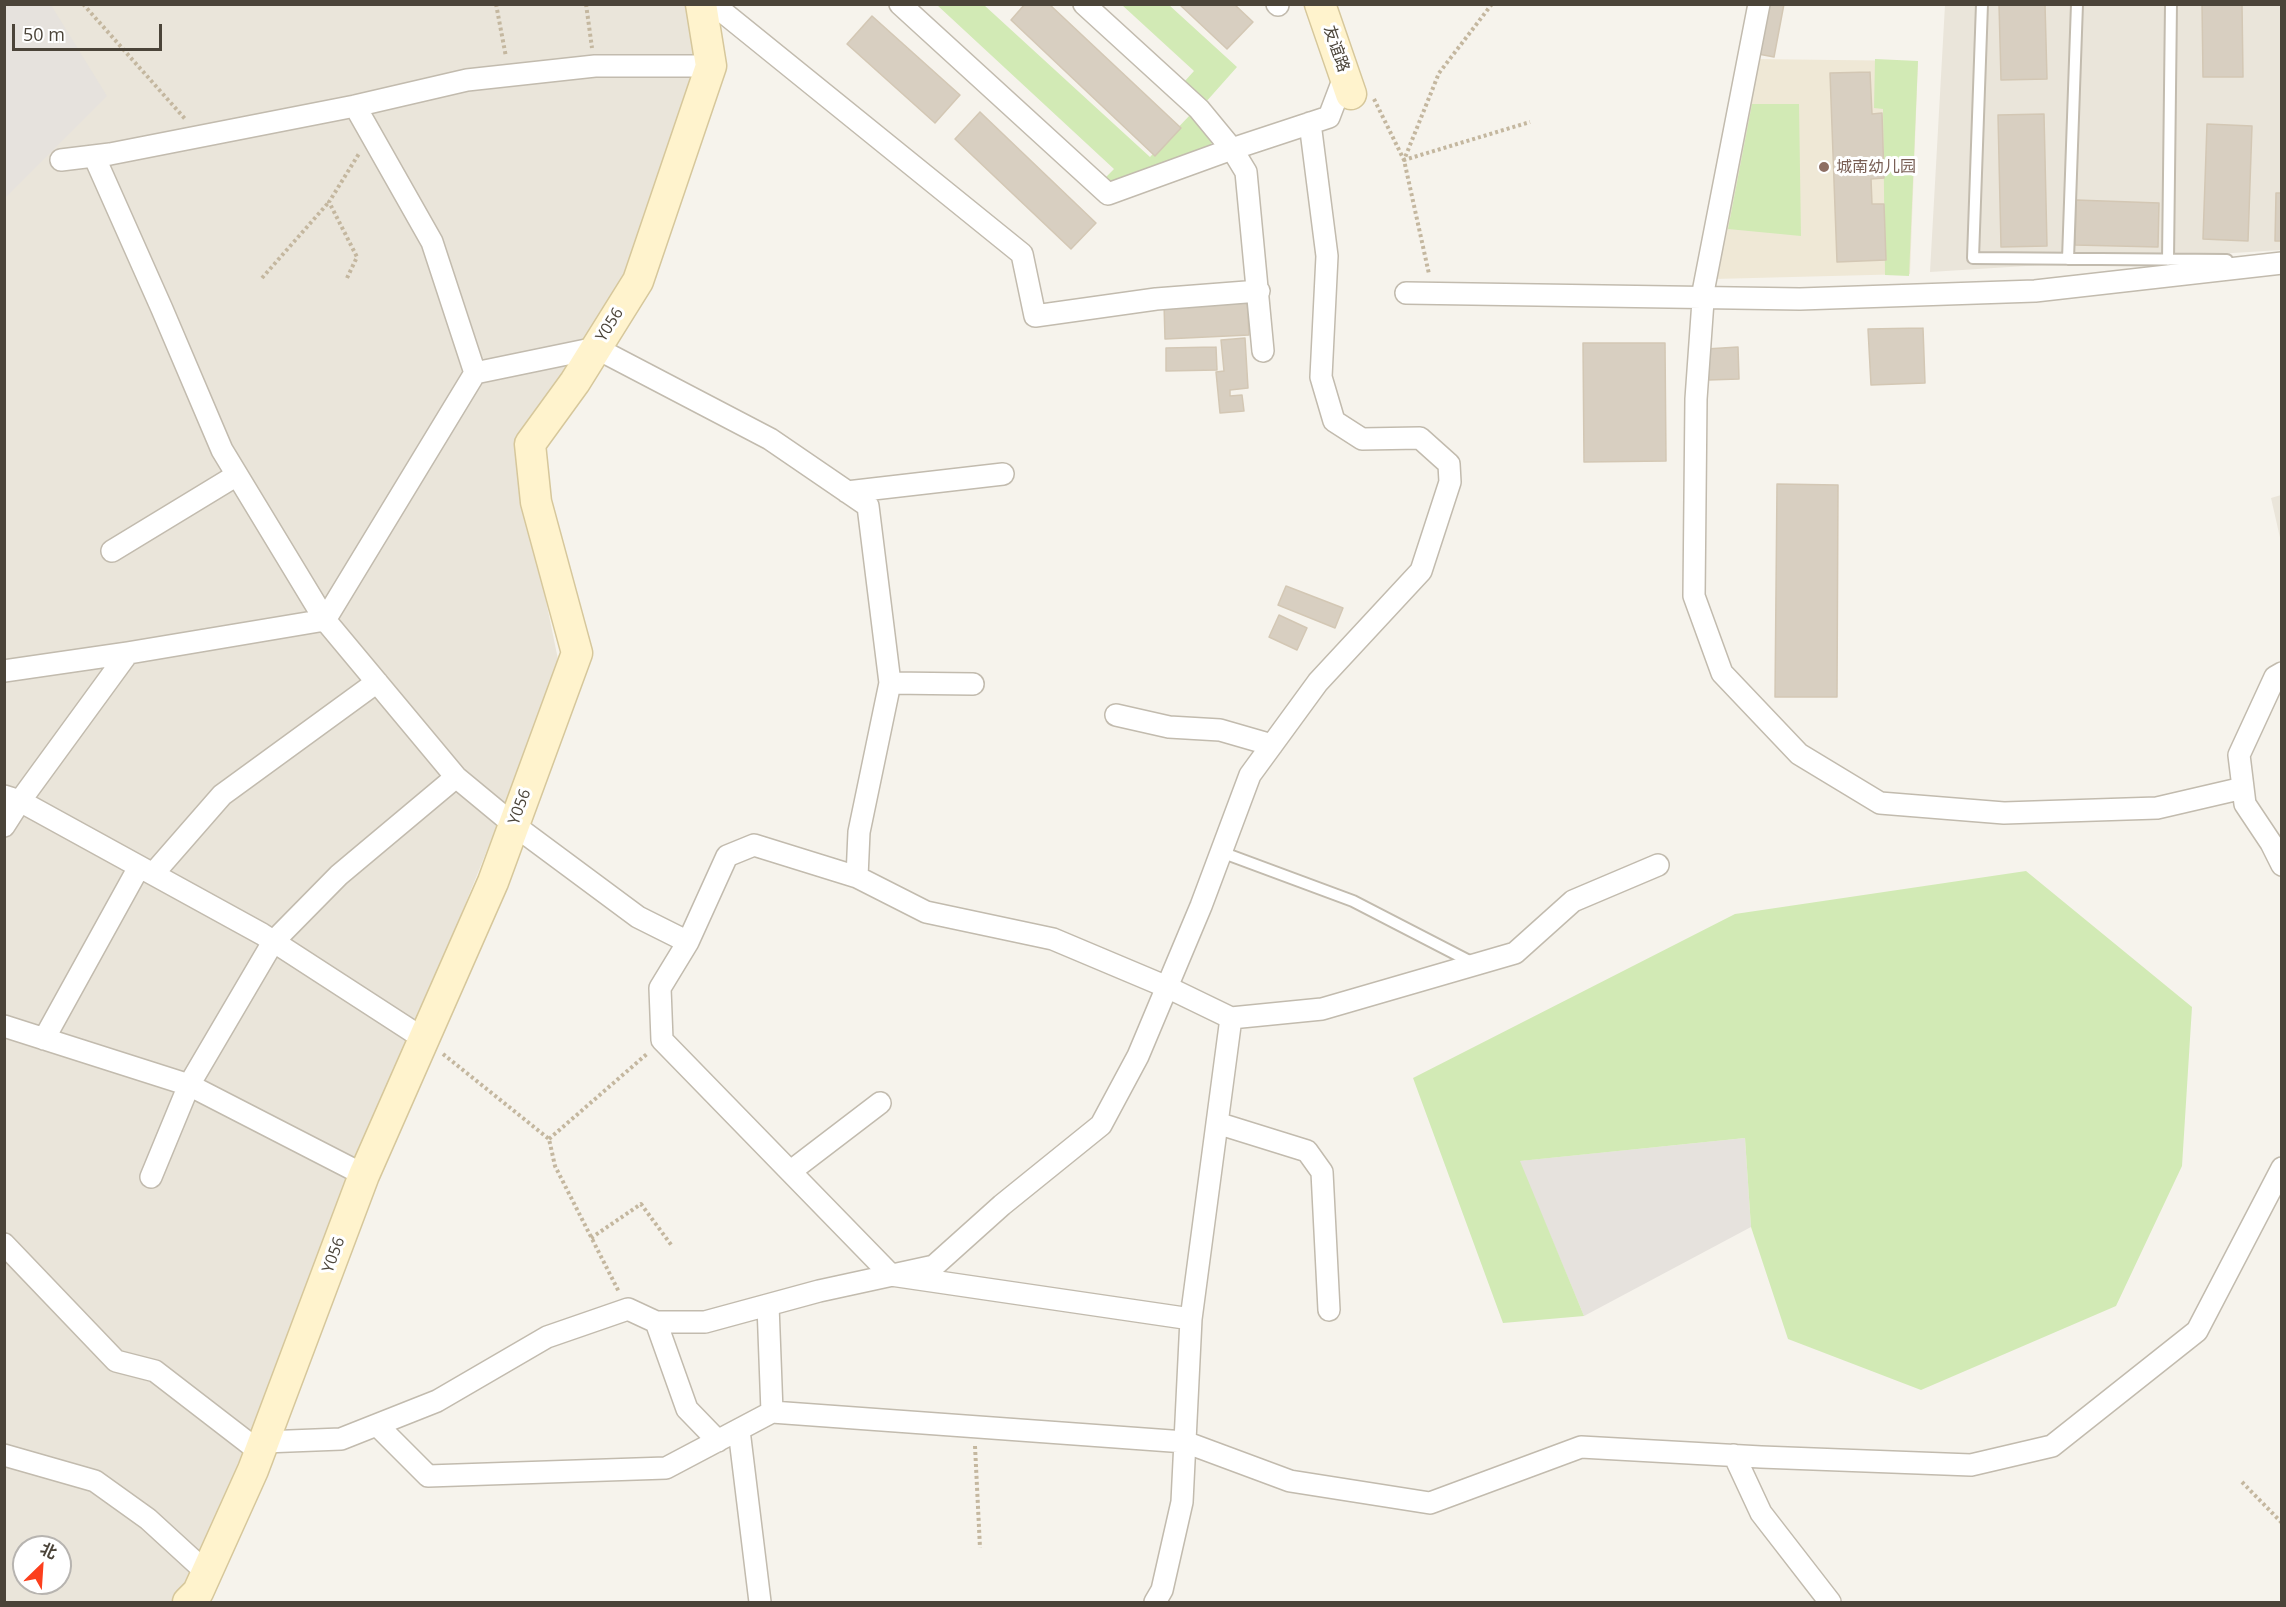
<!DOCTYPE html>
<html>
<head>
<meta charset="utf-8">
<style>
  body { margin:0 }
  #map { position:relative; width:2286px; height:1607px; overflow:hidden; background:#f6f3ec; font-family:"Open Sans","Noto Sans SC",sans-serif }
  canvas { display:block }
  .frame { position:absolute; inset:0; border:6px solid #4b4439; pointer-events:none }
  .north { position:absolute; left:12px; top:1535px; width:60px; height:60px; box-sizing:border-box; background:#fff; border:2px solid #b7b4b0; border-radius:50%; rotate:25deg; font-size:16px; font-weight:700; line-height:24px; text-align:center; color:#4b4439 }
  .north::after { content:''; display:block; margin:auto; width:21px; height:27px; background:#fc3f1d; clip-path:polygon(50% 0,100% 100%,50% 72%,0 100%) }
  .scale { position:absolute; left:12px; top:24px; width:150px; height:27px; box-sizing:border-box; border:3px solid #4b4439; border-top:0; padding-left:8px; font-size:18px; line-height:21px; white-space:nowrap; color:#4b4439; -webkit-text-stroke:4px #fff; paint-order:stroke }
</style>
</head>
<body>
<div id="map">
<canvas width="2286" height="1607"></canvas>
<div class="frame"></div>
<div class="north">北</div>
<div class="scale">50 m</div>
</div>
<script>
const ctx = document.querySelector('canvas').getContext('2d');
ctx.lineJoin = 'round';
function fill(path, color) {
  ctx.fillStyle = color;
  ctx.fill(path, 'evenodd');
}
function shape(rows) {
  const path = new Path2D();
  for (const r of rows) {
    path.moveTo(r[0], r[1]);
    for (let i = 2; i < r.length; i += 2) path.lineTo(r[i], r[i + 1]);
  }
  return path;
}
function trace(path, color, width, dash) {
  ctx.strokeStyle = color;
  ctx.lineWidth = width;
  ctx.lineCap = dash ? 'butt' : 'round';
  ctx.setLineDash(dash || []);
  ctx.stroke(path);
}
function label(font, color, halo, rows, align = 'center') {
  ctx.font = font + ' "Open Sans","Noto Sans SC",sans-serif';
  ctx.lineWidth = 6;
  ctx.setLineDash([]);
  ctx.textBaseline = 'middle';
  ctx.strokeStyle = halo;
  ctx.fillStyle = color;
  for (const [text, x, y, turn = 0] of rows) {
    ctx.save();
    ctx.translate(x, y);
    ctx.rotate((+turn || 0) * Math.PI / 180);
    ctx.textAlign = isNaN(turn) ? turn : align;
    if (halo) ctx.strokeText(text, 0, 0);
    ctx.fillText(text, 0, 0);
    ctx.restore();
  }
}
fill(shape([
  [5,5,693,5,702,51,631,276,514,446,560,669,191,1585,174,1602,5,1602],
  [24,1547,60,1547,60,1583,24,1583],
  [1945,5,2281,5,2281,250,1930,272],
  [2281,495,2282,495,2281,542,2271,498]
]), '#eae5da');
fill(shape([
  [5,4,51,5,107,96,5,198],
  [1745,1138,1751,1227,1584,1316,1519,1161]
]), '#e6e2dd');
fill(shape([
  [1754,59,1918,61,1910,274,1714,279]
]), '#efe8d6');
fill(shape([
  [937,5,984,5,1150,157,1190,115,1213,140,1209,149,1121,180,1103,180,1114,169],
  [1122,5,1169,5,1237,67,1205,103,1184,82,1194,71],
  [1875,59,1918,61,1909,276,1885,275,1883,109,1874,108],
  [1752,104,1799,104,1801,236,1728,229],
  [2026,871,2192,1007,2182,1166,2116,1306,1921,1390,1788,1339,1751,1227,1745,1138,1520,1161,1584,1316,1503,1323,1413,1078,1735,914]
]), '#d2eab5');
const building = shape([
  [1025,4,1049,4,1181,128,1155,156,1011,20,1025,4],
  [1179,4,1234,4,1253,22,1227,49,1179,4],
  [1762,4,1784,4,1774,57,1753,53,1762,4],
  [1999,4,2045,4,2047,79,2001,80,1999,4],
  [2202,4,2242,4,2243,77,2203,77,2202,4],
  [872,16,960,95,935,123,847,44,872,16],
  [1870,72,1872,114,1882,113,1884,178,1871,179,1872,204,1884,204,1886,260,1837,262,1830,73,1870,72],
  [980,112,1096,223,1071,249,955,139,980,112],
  [2044,114,2047,246,2001,247,1998,115,2044,114],
  [2207,124,2252,126,2248,241,2203,239,2207,124],
  [2276,193,2282,193,2282,241,2275,241,2276,193],
  [2076,200,2159,203,2158,247,2075,245,2076,200],
  [1247,299,1249,335,1165,339,1164,304,1247,299],
  [1923,328,1925,383,1871,385,1868,329,1923,328],
  [1245,338,1248,388,1230,390,1230,396,1242,395,1244,411,1220,413,1216,372,1224,371,1221,340,1245,338],
  [1583,343,1665,343,1666,461,1584,462,1583,343],
  [1216,347,1217,370,1166,371,1166,348,1216,347],
  [1738,347,1739,379,1708,380,1706,349,1738,347],
  [1777,484,1838,485,1837,697,1775,697,1777,484],
  [1286,586,1343,608,1335,628,1278,605,1286,586],
  [1279,615,1307,628,1297,650,1269,637,1279,615]
]);
fill(building, '#d8cfc1');
trace(building, '#d3c7b4', 1.5);
const lane = shape([
  [1982,4,1973,258,2227,260],
  [2068,259,2077,4],
  [2168,260,2171,4],
  [1221,852,1353,901,1475,964]
]);
const street = shape([
  [713,4,1022,254,1035,316,1156,299,1259,291],
  [900,4,1108,194,1232,149,1329,117,1345,75],
  [1084,4,1199,109,1232,149,1246,172,1263,351],
  [1277,4,1278,5],
  [1759,4,1704,287,1696,399,1694,596,1722,673,1799,754,1880,803,2004,813,2157,808,2243,788],
  [355,106,432,242,475,373,596,348,770,439,868,506,890,683,859,832,857,877,926,912,1053,939,1167,987,1231,1018,1322,1009,1515,953,1573,901,1658,865],
  [94,156,162,309,222,450,325,620,475,373],
  [61,160,110,154,355,106,467,80,595,66,711,66],
  [1406,293,1800,299,2035,291,2282,263],
  [847,492,1003,474],
  [112,551,237,475],
  [4,671,128,653,325,620,456,777,514,825,638,917,688,942,727,856,754,845,857,877],
  [2282,673,2275,677,2239,755,2245,804,2271,843,2282,865],
  [890,683,973,684],
  [1116,715,1169,727,1220,730,1272,745],
  [4,796,20,801,262,934,424,1039],
  [4,826,20,801,128,653],
  [153,874,222,795,377,682],
  [688,942,660,988,662,1040,891,1275,1191,1319],
  [4,1026,189,1085,364,1175],
  [44,1039,139,867],
  [1217,1123,1307,1151,1322,1172,1329,1310],
  [791,1171,880,1103],
  [151,1177,189,1085,273,942,339,875,456,777],
  [4,1244,116,1361,155,1371,260,1452],
  [768,1305,772,1412],
  [656,1322,687,1409,718,1441],
  [377,1425,428,1476,666,1468,772,1412,1185,1442,1290,1481,1430,1503,1581,1447,1761,1457,1971,1465,2052,1446,2197,1331,2282,1168],
  [739,1430,760,1602],
  [264,1442,341,1439,437,1401,547,1337,628,1309,656,1322,705,1322,819,1291,934,1266,1002,1205,1101,1125,1138,1056,1201,906,1250,775,1318,682,1421,571,1450,482,1449,464,1420,438,1362,439,1334,421,1321,377,1327,256,1310,123],
  [4,1455,95,1481,148,1519,207,1573],
  [1734,1455,1761,1513,1830,1602],
  [1155,1602,1162,1590,1182,1502,1191,1319,1231,1018]
]);
const secondary = shape([
  [1320,4,1351,94],
  [188,1602,198,1592,253,1470,364,1175,493,882,577,653,536,502,530,444,575,382,638,281,711,66,701,4]
]);
trace(lane, '#c2bbae', 14);
trace(street, '#c2bbae', 24);
trace(secondary, '#d6c79b', 33);
trace(shape([
  [83,4,186,120],
  [496,4,506,57],
  [586,4,592,48],
  [1492,4,1439,73,1404,160,1530,122],
  [1374,99,1404,160,1429,274],
  [262,278,329,202],
  [347,278,357,257,329,202,360,152],
  [443,1054,549,1139,555,1166,619,1292],
  [549,1139,648,1053],
  [591,1238,641,1204,672,1246],
  [975,1446,980,1548],
  [2242,1482,2282,1523]
]), '#c4b79f', 4, [3, 3]);
trace(lane, '#fff', 10);
trace(street, '#fff', 21);
trace(secondary, '#fff3cd', 30);
for (const [x, y, r, color] of [
  [1824,167,6,"#8d6e63"]
]) {
  const dot = new Path2D();
  dot.arc(x, y, r, 0, 2 * Math.PI);
  ctx.fillStyle = color;
  ctx.fill(dot);
  trace(dot, '#fff', 2);
}
label('16px', '#4b4439', '#fff', [
  ["友谊路",1336,49,71],
  ["Y056",610,325,-58],
  ["Y056",520,807,-70],
  ["Y056",334,1255,-70]
]);
label('16px', '#785e54', '#fff', [
  ["城南幼儿园",1836,167]
], 'left');
</script>
</body>
</html>
